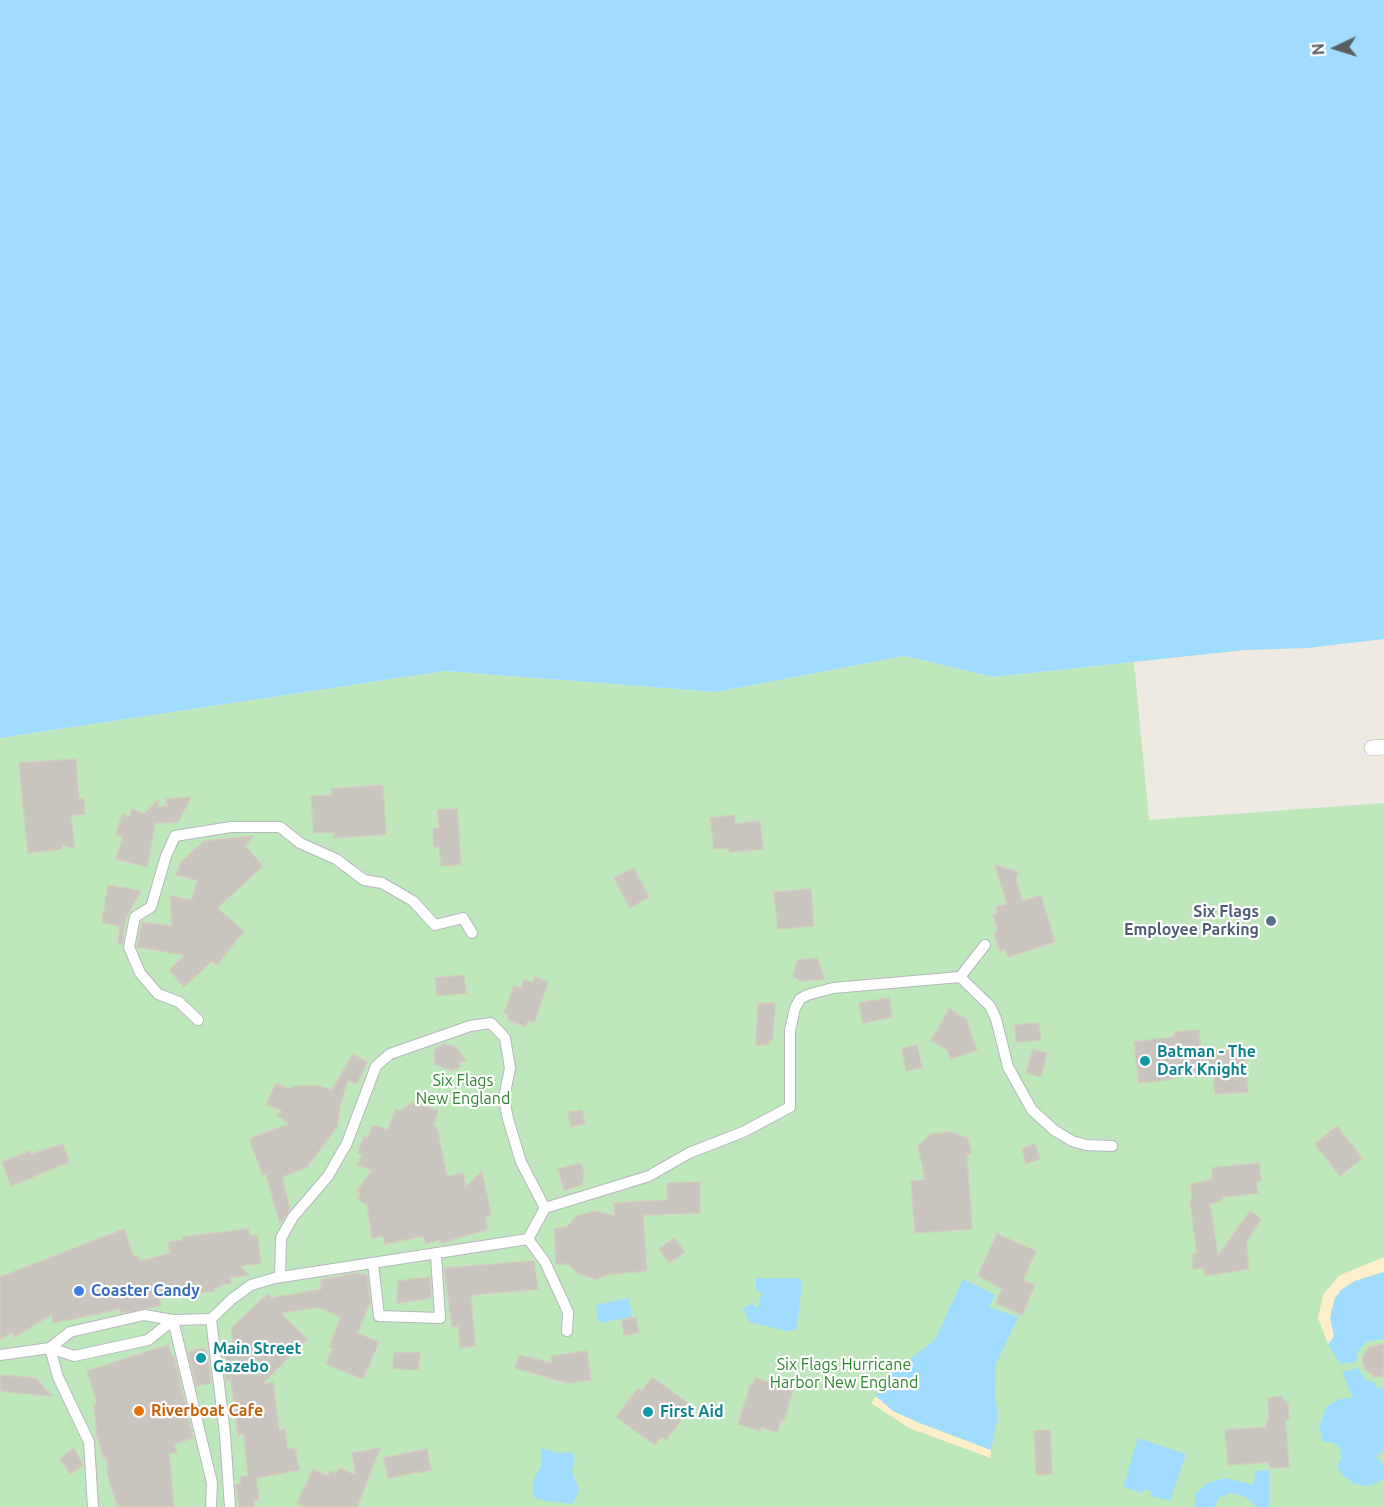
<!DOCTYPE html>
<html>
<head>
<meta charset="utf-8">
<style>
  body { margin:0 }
  #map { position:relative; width:1384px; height:1507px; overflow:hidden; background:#eeeae1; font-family:Ubuntu,sans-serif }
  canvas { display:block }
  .north { position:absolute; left:1306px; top:18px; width:60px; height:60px; -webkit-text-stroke:4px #fff; paint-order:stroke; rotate:266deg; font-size:16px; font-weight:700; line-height:24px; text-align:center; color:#595f63 }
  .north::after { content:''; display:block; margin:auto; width:21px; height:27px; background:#595f63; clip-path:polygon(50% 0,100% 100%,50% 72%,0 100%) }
</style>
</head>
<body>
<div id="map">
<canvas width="1384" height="1507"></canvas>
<div class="north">N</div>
</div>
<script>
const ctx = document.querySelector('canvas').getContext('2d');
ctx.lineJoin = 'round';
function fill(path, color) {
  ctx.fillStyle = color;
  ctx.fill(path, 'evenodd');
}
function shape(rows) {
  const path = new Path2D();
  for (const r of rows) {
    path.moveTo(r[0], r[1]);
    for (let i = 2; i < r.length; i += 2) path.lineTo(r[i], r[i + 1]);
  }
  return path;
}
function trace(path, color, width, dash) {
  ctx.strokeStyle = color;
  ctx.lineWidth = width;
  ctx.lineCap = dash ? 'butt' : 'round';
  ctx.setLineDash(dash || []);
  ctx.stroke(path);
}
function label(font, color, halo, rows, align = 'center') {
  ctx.font = font + ' Ubuntu,sans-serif';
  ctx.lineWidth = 4.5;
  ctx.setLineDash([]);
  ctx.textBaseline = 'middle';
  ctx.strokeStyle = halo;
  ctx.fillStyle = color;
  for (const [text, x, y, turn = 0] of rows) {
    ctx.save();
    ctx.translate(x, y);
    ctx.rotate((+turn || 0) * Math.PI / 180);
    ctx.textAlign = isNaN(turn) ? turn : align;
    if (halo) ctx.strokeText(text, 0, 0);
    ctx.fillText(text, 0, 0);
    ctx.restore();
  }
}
fill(shape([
  [905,656,993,677,1134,662,1149,820,1384,803,1384,1507,0,1507,0,738,445,671,716,692]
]), '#bee8bb');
fill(shape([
  [1384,1257,1384,1272,1355,1281,1341,1290,1331,1311,1334,1332,1333,1341,1328,1344,1318,1318,1323,1295,1340,1275],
  [876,1396,893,1411,920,1423,991,1450,991,1458,909,1428,871,1403]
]), '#fdefcc');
fill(shape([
  [0,0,1384,0,1384,639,1308,648,1245,650,993,677,905,656,716,692,445,671,0,738],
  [1384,1272,1384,1339,1367,1341,1358,1351,1356,1362,1340,1364,1328,1344,1334,1337,1330,1317,1335,1298,1341,1290,1355,1281],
  [756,1278,799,1278,802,1282,797,1329,787,1331,749,1322,743,1308,753,1303,755,1307,759,1306,761,1293,756,1290],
  [963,1279,995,1295,989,1307,1018,1317,996,1364,995,1394,998,1416,991,1450,920,1423,893,1411,876,1396,893,1372,935,1340],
  [629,1298,632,1317,599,1323,596,1305],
  [1358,1368,1365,1379,1376,1383,1377,1392,1379,1388,1384,1387,1384,1450,1376,1456,1384,1467,1384,1481,1380,1478,1378,1483,1366,1486,1354,1484,1342,1475,1337,1467,1341,1458,1340,1448,1332,1442,1323,1442,1319,1427,1326,1407,1340,1399,1353,1398,1342,1372],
  [1138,1438,1186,1454,1170,1501,1151,1496,1153,1492,1144,1489,1142,1493,1123,1487],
  [541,1448,559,1453,572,1452,575,1461,572,1471,579,1490,573,1504,545,1501,533,1497,534,1479,542,1464],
  [1269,1470,1270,1507,1256,1507,1246,1497,1231,1493,1218,1498,1215,1507,1195,1507,1195,1494,1208,1483,1225,1478,1254,1485,1255,1471]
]), '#a0dcff');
const building = shape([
  [76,759,79,799,84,799,85,814,71,815,74,848,62,845,61,849,28,853,19,763,76,759],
  [383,785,386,834,334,838,334,832,314,833,311,796,332,795,331,789,383,785],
  [191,797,178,822,155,823,147,867,116,859,123,837,116,834,122,814,129,817,132,809,144,814,159,799,158,807,167,806,166,799,191,797],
  [457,809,461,864,441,866,439,847,434,847,433,828,439,828,438,810,457,809],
  [734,815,735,824,760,821,763,849,729,852,729,848,714,849,710,818,734,815],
  [253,836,245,846,263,866,217,908,244,931,217,965,212,961,184,987,169,970,185,955,137,947,142,922,172,926,170,896,192,900,197,880,176,875,181,862,204,841,253,836],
  [995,865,1018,872,1016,879,1022,901,1041,895,1055,942,1008,957,1005,949,1000,951,994,932,998,931,993,915,998,913,996,907,1007,904,995,865],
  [634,868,649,897,630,908,614,878,634,868],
  [108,885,141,891,126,918,122,944,118,944,120,926,102,923,108,885],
  [811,889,814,926,778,929,774,892,811,889],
  [817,958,824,979,800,981,793,976,797,960,817,958],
  [464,975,466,993,437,996,435,978,464,975],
  [535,977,548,982,534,1023,528,1021,525,1027,507,1019,508,1014,504,1013,514,986,521,989,524,980,533,983,535,977],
  [889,998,892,1017,863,1023,859,1003,889,998],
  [758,1003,775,1003,773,1038,767,1045,756,1045,758,1003],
  [949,1009,966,1019,977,1050,950,1059,947,1050,931,1040,949,1009],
  [1039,1023,1041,1040,1016,1042,1015,1025,1039,1023],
  [1199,1030,1201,1053,1245,1049,1248,1092,1215,1094,1213,1072,1171,1076,1172,1079,1139,1083,1134,1042,1174,1037,1174,1032,1199,1030],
  [444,1044,455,1047,466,1060,458,1063,460,1067,451,1071,435,1064,434,1050,444,1044],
  [917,1045,922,1068,906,1071,902,1048,917,1045],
  [1033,1049,1047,1053,1041,1077,1026,1073,1033,1049],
  [353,1054,367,1062,365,1068,356,1084,348,1080,340,1105,337,1127,307,1167,282,1177,290,1209,280,1224,266,1174,263,1175,249,1139,289,1124,277,1115,282,1111,266,1104,276,1083,289,1089,294,1086,319,1086,332,1090,353,1054],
  [412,1102,438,1111,433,1126,437,1128,447,1177,463,1173,466,1187,482,1171,491,1215,485,1217,488,1229,441,1243,441,1239,426,1244,423,1236,385,1244,383,1236,372,1238,367,1205,358,1199,361,1194,357,1191,372,1170,358,1165,362,1154,358,1153,364,1136,368,1138,373,1125,388,1130,396,1109,402,1111,412,1102],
  [582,1110,585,1124,571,1127,568,1112,582,1110],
  [1337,1126,1362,1158,1340,1176,1315,1144,1337,1126],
  [951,1132,968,1138,971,1153,967,1156,972,1229,915,1233,911,1181,925,1180,918,1146,931,1134,951,1132],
  [63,1144,69,1162,11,1186,2,1162,30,1151,31,1154,63,1144],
  [1035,1144,1040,1159,1026,1164,1022,1149,1035,1144],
  [581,1163,584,1174,582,1185,564,1190,558,1169,581,1163],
  [1259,1163,1261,1181,1256,1181,1258,1193,1223,1197,1219,1202,1210,1204,1218,1256,1250,1211,1261,1219,1246,1242,1249,1269,1205,1276,1204,1268,1193,1269,1192,1253,1197,1253,1190,1201,1192,1200,1191,1184,1213,1180,1212,1168,1259,1163],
  [700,1182,700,1213,643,1215,647,1271,610,1274,596,1279,579,1274,568,1264,556,1264,554,1229,567,1227,577,1216,595,1211,615,1216,614,1203,667,1200,667,1183,700,1182],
  [124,1229,134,1257,139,1256,140,1261,170,1253,168,1242,182,1240,182,1237,248,1229,250,1236,257,1235,261,1263,240,1266,249,1275,230,1278,231,1283,220,1285,220,1287,214,1288,214,1291,159,1298,161,1305,150,1308,121,1313,120,1309,53,1323,52,1314,15,1337,12,1332,0,1340,0,1277,124,1229],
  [997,1234,1036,1251,1023,1280,1035,1285,1022,1315,996,1303,1002,1289,978,1275,997,1234],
  [674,1238,685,1252,669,1263,659,1249,674,1238],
  [534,1261,538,1289,471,1295,475,1346,460,1348,458,1326,452,1327,444,1268,534,1261],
  [357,1273,367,1275,370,1303,357,1333,379,1342,363,1379,326,1364,333,1348,329,1347,341,1317,319,1307,281,1313,307,1339,295,1351,293,1350,293,1353,261,1385,273,1382,279,1430,285,1429,287,1449,295,1448,299,1470,256,1478,259,1500,254,1500,254,1507,239,1507,236,1485,241,1484,240,1477,248,1476,244,1434,238,1435,231,1380,226,1381,224,1360,226,1361,224,1346,233,1345,231,1328,268,1294,272,1298,322,1289,320,1280,357,1273],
  [430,1277,431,1298,397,1303,398,1281,430,1277],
  [636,1317,639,1333,624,1335,622,1320,636,1317],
  [1384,1344,1384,1376,1375,1377,1365,1369,1362,1358,1369,1347,1384,1344],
  [168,1345,172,1357,174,1357,193,1438,174,1444,177,1452,169,1454,174,1507,118,1507,108,1476,107,1459,104,1459,97,1436,94,1404,97,1403,87,1371,168,1345],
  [202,1348,207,1351,211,1383,196,1386,188,1352,202,1348],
  [587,1351,591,1380,567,1383,515,1368,519,1355,552,1363,551,1356,587,1351],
  [394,1352,420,1353,418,1370,393,1368,394,1352],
  [0,1375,36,1378,52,1396,0,1391,0,1375],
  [652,1377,692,1406,666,1440,661,1437,655,1445,616,1417,638,1388,642,1391,652,1377],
  [755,1378,793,1390,784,1421,781,1420,777,1432,761,1427,760,1431,738,1424,751,1383,753,1384,755,1378],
  [1281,1396,1288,1404,1289,1419,1285,1420,1289,1467,1270,1468,1269,1462,1228,1465,1225,1430,1267,1427,1266,1421,1269,1421,1268,1398,1281,1396],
  [1050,1430,1052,1474,1036,1475,1034,1431,1050,1430],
  [74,1448,83,1465,71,1474,60,1459,74,1448],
  [380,1448,357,1507,305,1507,297,1503,313,1469,328,1476,330,1471,337,1473,339,1468,356,1475,352,1453,380,1448],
  [427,1449,431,1470,388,1478,384,1458,427,1449]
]);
fill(building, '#c9c5be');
trace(building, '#d3cbbf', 1.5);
const pedestrian = shape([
  [960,977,985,945],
  [198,1020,179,1002,158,994,140,973,129,947,135,917,151,907,166,856,175,836,231,827,280,827,300,843,336,859,364,880,382,883,413,901,435,925,463,918,472,933],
  [528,1239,545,1262,568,1312,567,1331],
  [373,1263,379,1316,440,1318,436,1255],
  [280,1277,281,1238,293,1217,328,1176,347,1143,376,1066,390,1054,470,1026,491,1023,505,1038,510,1068,504,1098,508,1119,521,1162,545,1208],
  [0,1355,50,1348,74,1356,148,1340,173,1320,211,1319],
  [93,1507,89,1442,58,1377,50,1348,70,1332,144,1315,173,1320,212,1483,211,1507],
  [230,1507,225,1434,211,1319,232,1299,251,1285,275,1278,528,1239,545,1208,649,1176,689,1153,743,1132,790,1107,790,1031,795,1008,800,999,807,995,833,988,960,977,990,1006,996,1019,1008,1067,1032,1110,1054,1130,1072,1141,1086,1145,1112,1146]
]);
const minor = shape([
  [1372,748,1384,747]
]);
trace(pedestrian, '#b4b8bd', 12);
trace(minor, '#b4b8bd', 16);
trace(pedestrian, '#fff', 10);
trace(minor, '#fff', 15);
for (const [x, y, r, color] of [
  [1271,921,6,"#5c6f8a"],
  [1145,1061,6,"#0f9aa8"],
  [79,1291,6,"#3f7fe0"],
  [201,1358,6,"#0f9aa8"],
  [139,1411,6,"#e8710a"],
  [648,1412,6,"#0f9aa8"]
]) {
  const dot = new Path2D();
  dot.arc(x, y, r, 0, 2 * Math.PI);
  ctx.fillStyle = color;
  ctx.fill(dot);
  trace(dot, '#fff', 2);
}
label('bold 16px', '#4e5e75', '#fff', [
  ["Six Flags",1259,912],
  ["Employee Parking",1259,930]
], 'right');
label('bold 16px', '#0d838f', '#fff', [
  ["Batman - The",1157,1052],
  ["Dark Knight",1157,1070],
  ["Main Street",213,1349],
  ["Gazebo",213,1367],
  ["First Aid",660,1412]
], 'left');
label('16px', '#2e872e', '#fff', [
  ["Six Flags",463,1081],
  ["New England",463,1099],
  ["Six Flags Hurricane",844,1365],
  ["Harbor New England",844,1383]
]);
label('bold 16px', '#366cbe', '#fff', [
  ["Coaster Candy",91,1291]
], 'left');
label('bold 16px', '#c56008', '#fff', [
  ["Riverboat Cafe",151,1411]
], 'left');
</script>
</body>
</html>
